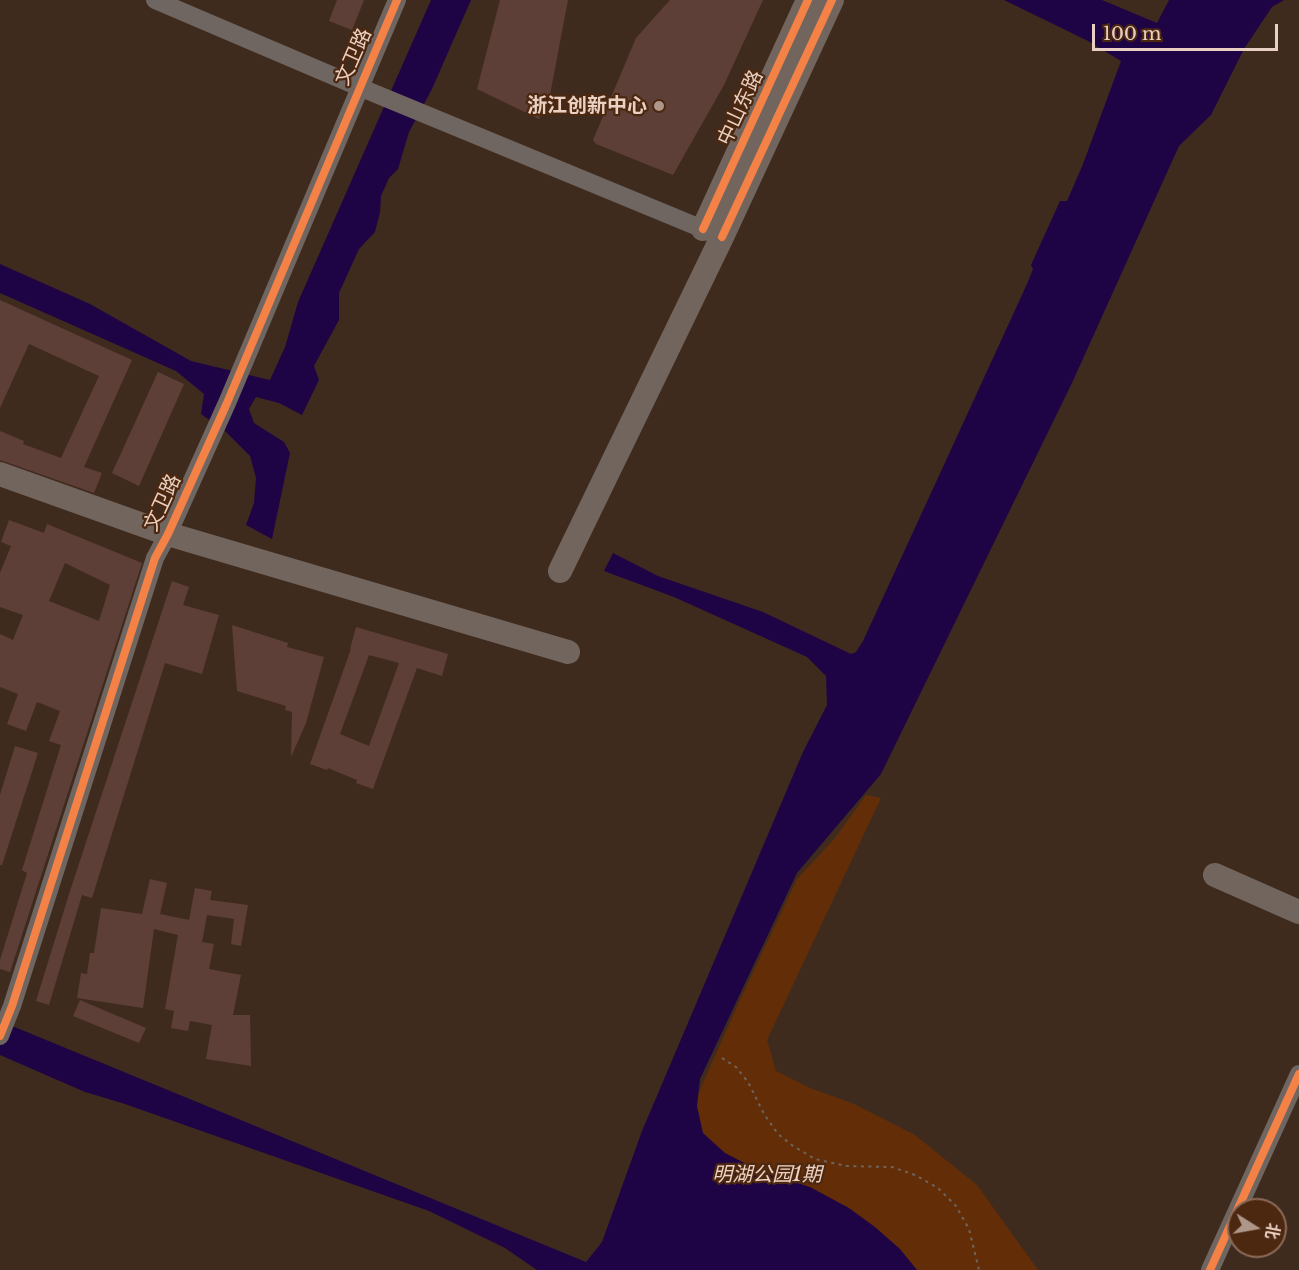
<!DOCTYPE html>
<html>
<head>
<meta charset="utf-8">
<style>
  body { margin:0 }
  #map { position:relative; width:1299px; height:1270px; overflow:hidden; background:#3f2b1e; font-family:"Libre Baskerville","Noto Sans SC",serif }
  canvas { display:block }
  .north { position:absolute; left:1227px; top:1198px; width:60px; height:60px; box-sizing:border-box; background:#4d2810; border:2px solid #8b6b58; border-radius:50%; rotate:101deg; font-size:16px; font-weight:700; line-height:24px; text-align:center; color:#e9d0c3 }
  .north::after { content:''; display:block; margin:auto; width:21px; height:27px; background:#ae9689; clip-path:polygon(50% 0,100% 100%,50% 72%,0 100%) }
  .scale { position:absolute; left:1092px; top:24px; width:186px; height:27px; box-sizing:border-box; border:3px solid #e9d0c3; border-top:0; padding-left:8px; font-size:18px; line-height:21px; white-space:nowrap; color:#e9d0c3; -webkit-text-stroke:4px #4d2810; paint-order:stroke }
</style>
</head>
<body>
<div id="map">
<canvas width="1299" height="1270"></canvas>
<div class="north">北</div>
<div class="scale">100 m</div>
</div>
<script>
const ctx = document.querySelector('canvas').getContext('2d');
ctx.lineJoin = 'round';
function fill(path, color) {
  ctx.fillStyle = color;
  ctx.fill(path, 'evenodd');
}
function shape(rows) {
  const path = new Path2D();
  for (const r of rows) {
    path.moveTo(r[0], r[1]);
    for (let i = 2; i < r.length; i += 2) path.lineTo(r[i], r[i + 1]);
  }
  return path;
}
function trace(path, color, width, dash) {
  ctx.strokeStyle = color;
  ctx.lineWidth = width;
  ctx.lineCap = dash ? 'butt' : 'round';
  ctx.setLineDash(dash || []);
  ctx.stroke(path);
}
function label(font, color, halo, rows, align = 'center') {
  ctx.font = font + ' "Libre Baskerville","Noto Sans SC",serif';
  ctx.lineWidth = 4.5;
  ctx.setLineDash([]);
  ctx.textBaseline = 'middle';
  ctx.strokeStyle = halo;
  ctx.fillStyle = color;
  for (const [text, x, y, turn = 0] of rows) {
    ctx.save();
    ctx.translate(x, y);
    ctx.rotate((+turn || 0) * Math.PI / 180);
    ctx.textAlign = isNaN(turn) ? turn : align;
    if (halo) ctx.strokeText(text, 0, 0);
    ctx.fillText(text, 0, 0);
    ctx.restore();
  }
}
fill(shape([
  [866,795,881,798,767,1040,776,1071,810,1088,854,1104,915,1135,977,1185,1038,1270,620,1270,739,1002,797,879,835,838]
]), '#632e07');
fill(shape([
  [431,0,471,0,432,89,409,132,398,169,389,178,381,196,380,212,375,232,359,249,339,293,339,320,314,366,319,380,302,415,279,403,256,397,249,409,254,423,284,442,290,453,272,539,246,525,254,503,256,478,250,456,226,432,201,414,204,394,176,371,0,293,0,264,90,304,191,361,270,380,285,347,298,302],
  [1004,0,1102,0,1157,23,1169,0,1284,0,1272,7,1244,49,1211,115,1179,146,1072,383,881,774,797,873,700,1079,697,1106,703,1133,725,1153,758,1170,810,1187,849,1208,875,1227,900,1249,917,1270,537,1270,505,1248,429,1211,122,1103,85,1092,0,1055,0,1021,586,1262,602,1242,642,1131,803,752,827,705,826,676,807,657,674,597,604,571,613,553,658,576,763,612,851,654,856,652,863,641,1027,284,1033,269,1031,265,1060,201,1067,201,1083,164,1121,61,1088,41]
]), '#1f0445');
fill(shape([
  [337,0,364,0,352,30,329,21],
  [500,0,568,0,550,95,539,119,477,89],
  [670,0,763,0,724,85,673,175,596,144,593,140,636,38],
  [0,300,132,360,84,467,102,473,94,493,0,460,0,431,24,441,23,444,61,458,99,376,29,344,0,408],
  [158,372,184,384,139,486,112,473],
  [9,520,44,533,47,524,142,563,10,972,0,969,0,960,27,873,22,870,61,745,49,741,60,711,37,702,26,731,7,724,18,694,0,687,0,634,13,640,23,615,0,607,0,573,11,546,1,542],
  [65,563,110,585,99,621,49,601],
  [172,581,189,587,183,605,219,615,202,674,165,663,92,898,82,895,49,1005,36,1001,70,891],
  [232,625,288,643,287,647,324,657,306,723,291,757,292,712,285,710,286,706,237,691],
  [356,627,448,654,442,676,417,668,373,789,356,783,357,780,328,768,327,770,310,764,351,649,350,649],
  [369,655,399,663,369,746,340,734],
  [15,746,38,753,2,865,0,865,0,795],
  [150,879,167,883,160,914,189,920,195,888,212,891,210,900,248,905,241,946,231,944,234,919,207,915,202,942,214,944,209,969,241,975,233,1015,250,1015,251,1066,206,1059,212,1025,190,1021,188,1031,171,1028,174,1011,165,1009,178,935,154,929,143,1008,77,998,81,973,87,974,90,953,94,953,101,908,142,914],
  [80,1000,146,1028,139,1043,73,1016]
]), '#5e3f37');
trace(shape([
  [722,1058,736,1067,748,1082,764,1114,778,1134,793,1146,815,1159,846,1166,892,1167,915,1175,938,1188,956,1206,969,1229,979,1270]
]), '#6e645e', 2, [3, 4.5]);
trace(shape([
  [155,0,359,87,715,234],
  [0,1036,12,1006,155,558,168,534,227,403,397,0],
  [1210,1270,1299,1074]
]), '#6f6661', 18);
trace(shape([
  [703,229,808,0],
  [0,474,168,534,568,652],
  [560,571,722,237,832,0],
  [1215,875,1299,912]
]), '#72655d', 24);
trace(shape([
  [703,229,808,0],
  [722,237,832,0],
  [0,1036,12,1006,155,558,168,534,227,403,397,0],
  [1210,1270,1299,1074]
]), '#f48246', 8);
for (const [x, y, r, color] of [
  [659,106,6,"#ae9689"]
]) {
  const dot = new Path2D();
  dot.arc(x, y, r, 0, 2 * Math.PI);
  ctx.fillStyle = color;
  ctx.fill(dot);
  trace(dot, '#4d2810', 2);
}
label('20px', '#e9d0c3', '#4d2810', [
  ["文卫路",354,57,-66],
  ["中山东路",741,108,-65],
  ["文卫路",163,503,-65]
]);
label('bold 20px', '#e9d0c3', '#4d2810', [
  ["浙江创新中心",647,106]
], 'right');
label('italic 20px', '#edd2c3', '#4d2810', [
  ["明湖公园1期",767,1175]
]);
</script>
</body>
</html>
